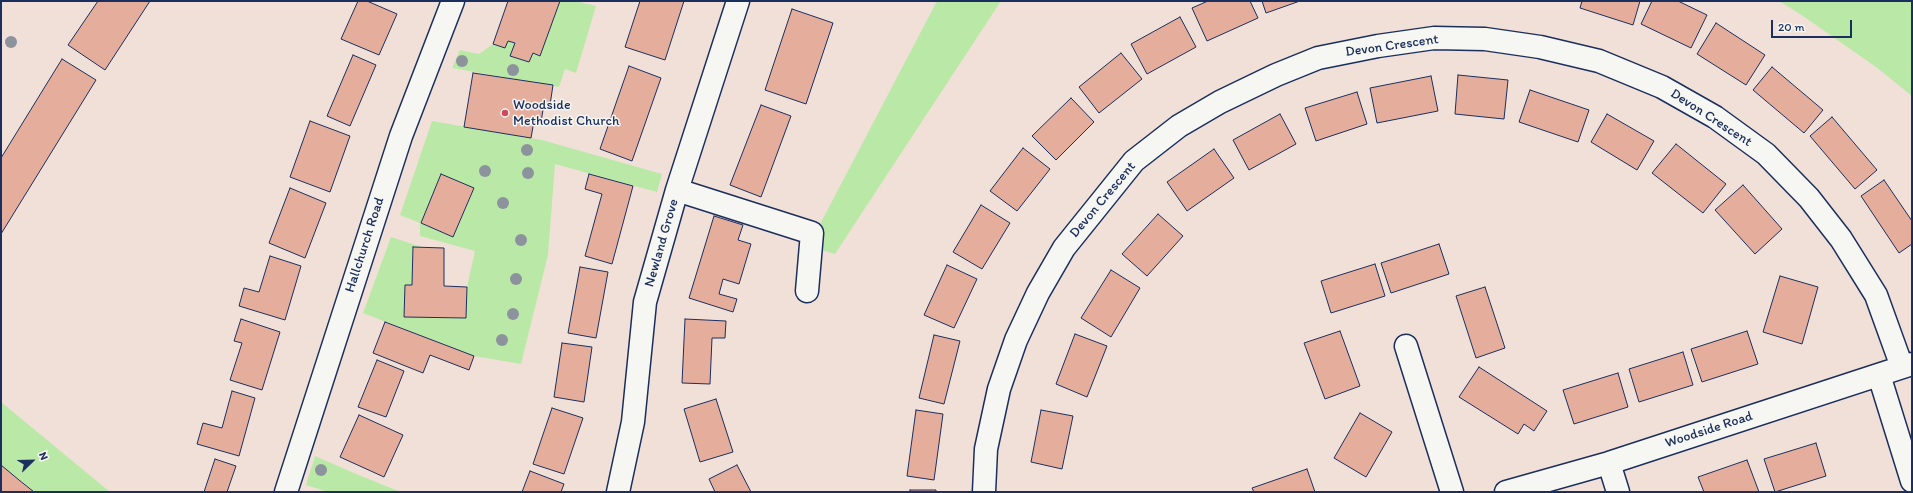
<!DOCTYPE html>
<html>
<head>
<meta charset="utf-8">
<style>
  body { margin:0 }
  #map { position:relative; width:1913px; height:493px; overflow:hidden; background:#f1e0d8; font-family:Itim,sans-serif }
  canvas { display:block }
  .frame { position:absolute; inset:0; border:2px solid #1b2f5e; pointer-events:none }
  .north { position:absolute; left:12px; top:441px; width:40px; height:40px; -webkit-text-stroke:3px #f6f6f2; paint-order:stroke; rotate:67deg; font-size:11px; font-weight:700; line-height:16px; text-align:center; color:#1b2f5e }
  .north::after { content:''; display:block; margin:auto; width:14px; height:18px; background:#1b2f5e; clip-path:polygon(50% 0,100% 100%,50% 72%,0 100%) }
  .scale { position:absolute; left:1771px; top:20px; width:81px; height:18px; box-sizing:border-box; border:2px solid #1b2f5e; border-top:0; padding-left:5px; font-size:12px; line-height:14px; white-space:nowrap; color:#1b2f5e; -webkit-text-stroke:3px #f6f6f2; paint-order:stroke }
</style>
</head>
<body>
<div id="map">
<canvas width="1913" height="493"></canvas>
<div class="frame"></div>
<div class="north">N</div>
<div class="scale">20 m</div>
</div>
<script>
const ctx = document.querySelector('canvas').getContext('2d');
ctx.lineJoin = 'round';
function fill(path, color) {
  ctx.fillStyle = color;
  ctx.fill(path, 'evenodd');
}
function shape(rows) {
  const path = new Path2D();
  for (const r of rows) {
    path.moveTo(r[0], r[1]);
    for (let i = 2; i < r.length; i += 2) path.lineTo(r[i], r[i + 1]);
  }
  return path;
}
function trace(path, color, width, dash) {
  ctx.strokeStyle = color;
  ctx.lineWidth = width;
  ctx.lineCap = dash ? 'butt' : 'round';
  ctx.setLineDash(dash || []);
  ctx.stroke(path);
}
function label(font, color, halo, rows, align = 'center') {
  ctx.font = font + ' Itim,sans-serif';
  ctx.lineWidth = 3;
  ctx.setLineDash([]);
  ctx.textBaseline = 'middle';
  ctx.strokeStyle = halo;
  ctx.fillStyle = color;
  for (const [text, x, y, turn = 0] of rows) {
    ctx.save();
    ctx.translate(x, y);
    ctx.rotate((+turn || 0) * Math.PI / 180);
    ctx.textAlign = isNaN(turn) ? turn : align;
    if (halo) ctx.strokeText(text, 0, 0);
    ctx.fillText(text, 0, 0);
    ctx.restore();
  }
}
fill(shape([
  [560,1,575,1,596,6,576,73,565,69,559,87,452,68,460,50,479,54,493,44,505,48,508,41,515,43,510,56,529,62,533,53,540,56],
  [937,1,1001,1,835,254,818,249,818,228],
  [1779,1,1912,1,1912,96,1876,67,1803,16],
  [432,121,542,140,662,174,657,192,555,164,548,255,521,364,474,356,363,313,391,237,425,248,413,248,412,285,405,285,405,317,466,318,467,287,475,251,420,236,420,223,400,215],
  [441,175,474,189,453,237,421,223],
  [1,402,110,492,34,492,1,465],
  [315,456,361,476,401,492,328,492,306,485]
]), '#bae9a7');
const building = shape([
  [98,1,150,1,105,70,68,45,98,1],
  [358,1,367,1,397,14,379,55,341,39,358,1],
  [508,1,560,1,540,56,533,53,529,62,510,56,515,43,508,41,505,48,493,44,508,1],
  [640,1,684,1,665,60,625,47,640,1],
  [1208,1,1250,1,1258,18,1207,41,1192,8,1208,1],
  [1262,1,1300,1,1266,13,1262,1],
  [1582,1,1640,1,1633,25,1580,8,1582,1],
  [1652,1,1678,1,1707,15,1691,48,1641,24,1652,1],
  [792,9,833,23,806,104,765,90,792,9],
  [1180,17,1196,47,1147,74,1131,44,1180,17],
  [1716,23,1765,55,1746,85,1697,54,1716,23],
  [1121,53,1142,79,1099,113,1079,87,1121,53],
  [353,55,376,65,350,126,327,116,353,55],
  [62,59,96,80,1,234,1,158,62,59],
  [629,66,661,78,632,161,600,149,629,66],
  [1772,67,1823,110,1804,133,1753,90,1772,67],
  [473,73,553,85,550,105,544,104,541,122,534,121,531,138,464,127,473,73],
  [1458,75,1508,80,1504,119,1455,114,1458,75],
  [1431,76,1438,111,1377,123,1370,88,1431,76],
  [1530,90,1589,110,1578,142,1519,122,1530,90],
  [1357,92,1367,124,1316,141,1305,108,1357,92],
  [1071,98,1094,122,1056,160,1032,136,1071,98],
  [761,105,791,116,761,197,730,185,761,105],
  [1280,114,1296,144,1249,170,1233,140,1280,114],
  [1607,114,1654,141,1637,170,1591,142,1607,114],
  [1832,117,1877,170,1855,189,1810,136,1832,117],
  [310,121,350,136,330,192,290,177,310,121],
  [1676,144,1726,184,1703,213,1652,173,1676,144],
  [1023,148,1050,169,1017,211,990,191,1023,148],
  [1214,149,1234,178,1187,211,1167,182,1214,149],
  [441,174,474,188,453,237,421,223,441,174],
  [589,174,633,186,612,264,585,256,602,194,585,189,589,174],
  [1884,180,1912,221,1912,244,1899,253,1861,196,1884,180],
  [1743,185,1782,229,1755,254,1715,210,1743,185],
  [290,188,326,203,305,258,269,243,290,188],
  [981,205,1010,223,982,269,953,252,981,205],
  [1158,214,1183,236,1147,276,1122,254,1158,214],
  [714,216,743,225,738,240,751,244,739,284,723,279,719,294,737,299,733,312,689,298,714,216],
  [1439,244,1449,274,1391,293,1381,263,1439,244],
  [413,247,444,248,444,286,467,287,466,318,404,317,405,285,412,285,413,247],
  [270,256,301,266,285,320,239,306,244,288,259,292,270,256],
  [1375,264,1385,296,1331,313,1321,281,1375,264],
  [947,265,977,279,954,328,924,315,947,265],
  [580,267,608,272,596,338,568,333,580,267],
  [1111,270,1140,288,1111,337,1081,318,1111,270],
  [1780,276,1818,287,1802,344,1763,332,1780,276],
  [1485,287,1505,348,1476,358,1456,296,1485,287],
  [241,319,280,332,262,390,230,380,242,343,234,341,241,319],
  [685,319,726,321,725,338,712,338,710,384,682,383,685,319],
  [385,322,474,356,469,370,430,355,423,373,373,353,385,322],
  [1340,331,1360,386,1325,399,1304,343,1340,331],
  [1747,331,1758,364,1702,382,1691,349,1747,331],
  [1075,334,1107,346,1087,397,1056,384,1075,334],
  [934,335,960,341,944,404,919,398,934,335],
  [562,343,592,347,584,402,554,397,562,343],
  [1683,352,1693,385,1639,402,1629,369,1683,352],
  [377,360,404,371,386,417,358,407,377,360],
  [1479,367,1547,411,1534,431,1524,424,1518,434,1459,397,1479,367],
  [1618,373,1628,407,1574,424,1563,390,1618,373],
  [232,391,255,398,239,456,197,444,203,423,222,428,232,391],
  [716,399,733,452,700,462,684,409,716,399],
  [552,408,583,418,564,474,533,464,552,408],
  [916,410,943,414,934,480,907,476,916,410],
  [1041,410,1073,416,1062,469,1031,462,1041,410],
  [1360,413,1392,432,1366,477,1334,458,1360,413],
  [359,415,403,435,384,477,340,457,359,415],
  [1816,443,1826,476,1775,492,1764,459,1816,443],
  [215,459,236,466,227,492,204,492,215,459],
  [1747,460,1759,492,1704,492,1698,477,1747,460],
  [1,465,19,480,34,492,1,492,1,465],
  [737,465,751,492,715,492,709,479,737,465],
  [1307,469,1315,492,1254,492,1252,488,1307,469],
  [530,471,564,484,561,492,522,492,530,471],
  [910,490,936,490,936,492,910,492,910,490]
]);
fill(building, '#e5ad9c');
trace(building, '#1b2f5e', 1);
const minor = shape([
  [677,190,812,233,807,291],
  [1406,346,1452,492],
  [1879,375,1912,481],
  [1609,463,1618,492],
  [286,492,401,136,453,1],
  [618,492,633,422,645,302,677,190,738,1],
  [984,492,986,449,999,389,1016,340,1038,293,1064,248,1134,161,1179,126,1220,102,1276,75,1318,58,1378,46,1434,38,1485,39,1540,47,1599,61,1662,87,1715,117,1766,154,1809,198,1841,239,1876,295,1902,367],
  [1506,492,1609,463,1912,364]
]);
trace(minor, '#1b2f5e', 25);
trace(minor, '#f6f6f2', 22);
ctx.fillStyle = '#8d939d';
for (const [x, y] of [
  [11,42],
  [462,61],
  [513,70],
  [527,150],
  [485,171],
  [528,173],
  [503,203],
  [521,240],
  [516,279],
  [513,314],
  [502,340],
  [321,470]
]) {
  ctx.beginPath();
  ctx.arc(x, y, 6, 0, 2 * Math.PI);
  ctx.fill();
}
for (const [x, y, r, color] of [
  [505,113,4,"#d1495b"]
]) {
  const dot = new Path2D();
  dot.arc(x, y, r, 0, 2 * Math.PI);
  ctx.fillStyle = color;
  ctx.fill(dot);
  trace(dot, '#f6f6f2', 1.5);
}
label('14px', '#1b2f5e', '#f6f6f2', [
  ["Devon Crescent",1392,46,-8],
  ["Devon Crescent",1711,118,33],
  ["Devon Crescent",1103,200,-50],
  ["Newland Grove",662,243,-74],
  ["Hallchurch Road",365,245,-72],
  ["Woodside Road",1709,430,-18]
]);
label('14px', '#1b2f5e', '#f6f6f2', [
  ["Woodside",513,105],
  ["Methodist Church",513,121]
], 'left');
</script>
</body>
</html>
